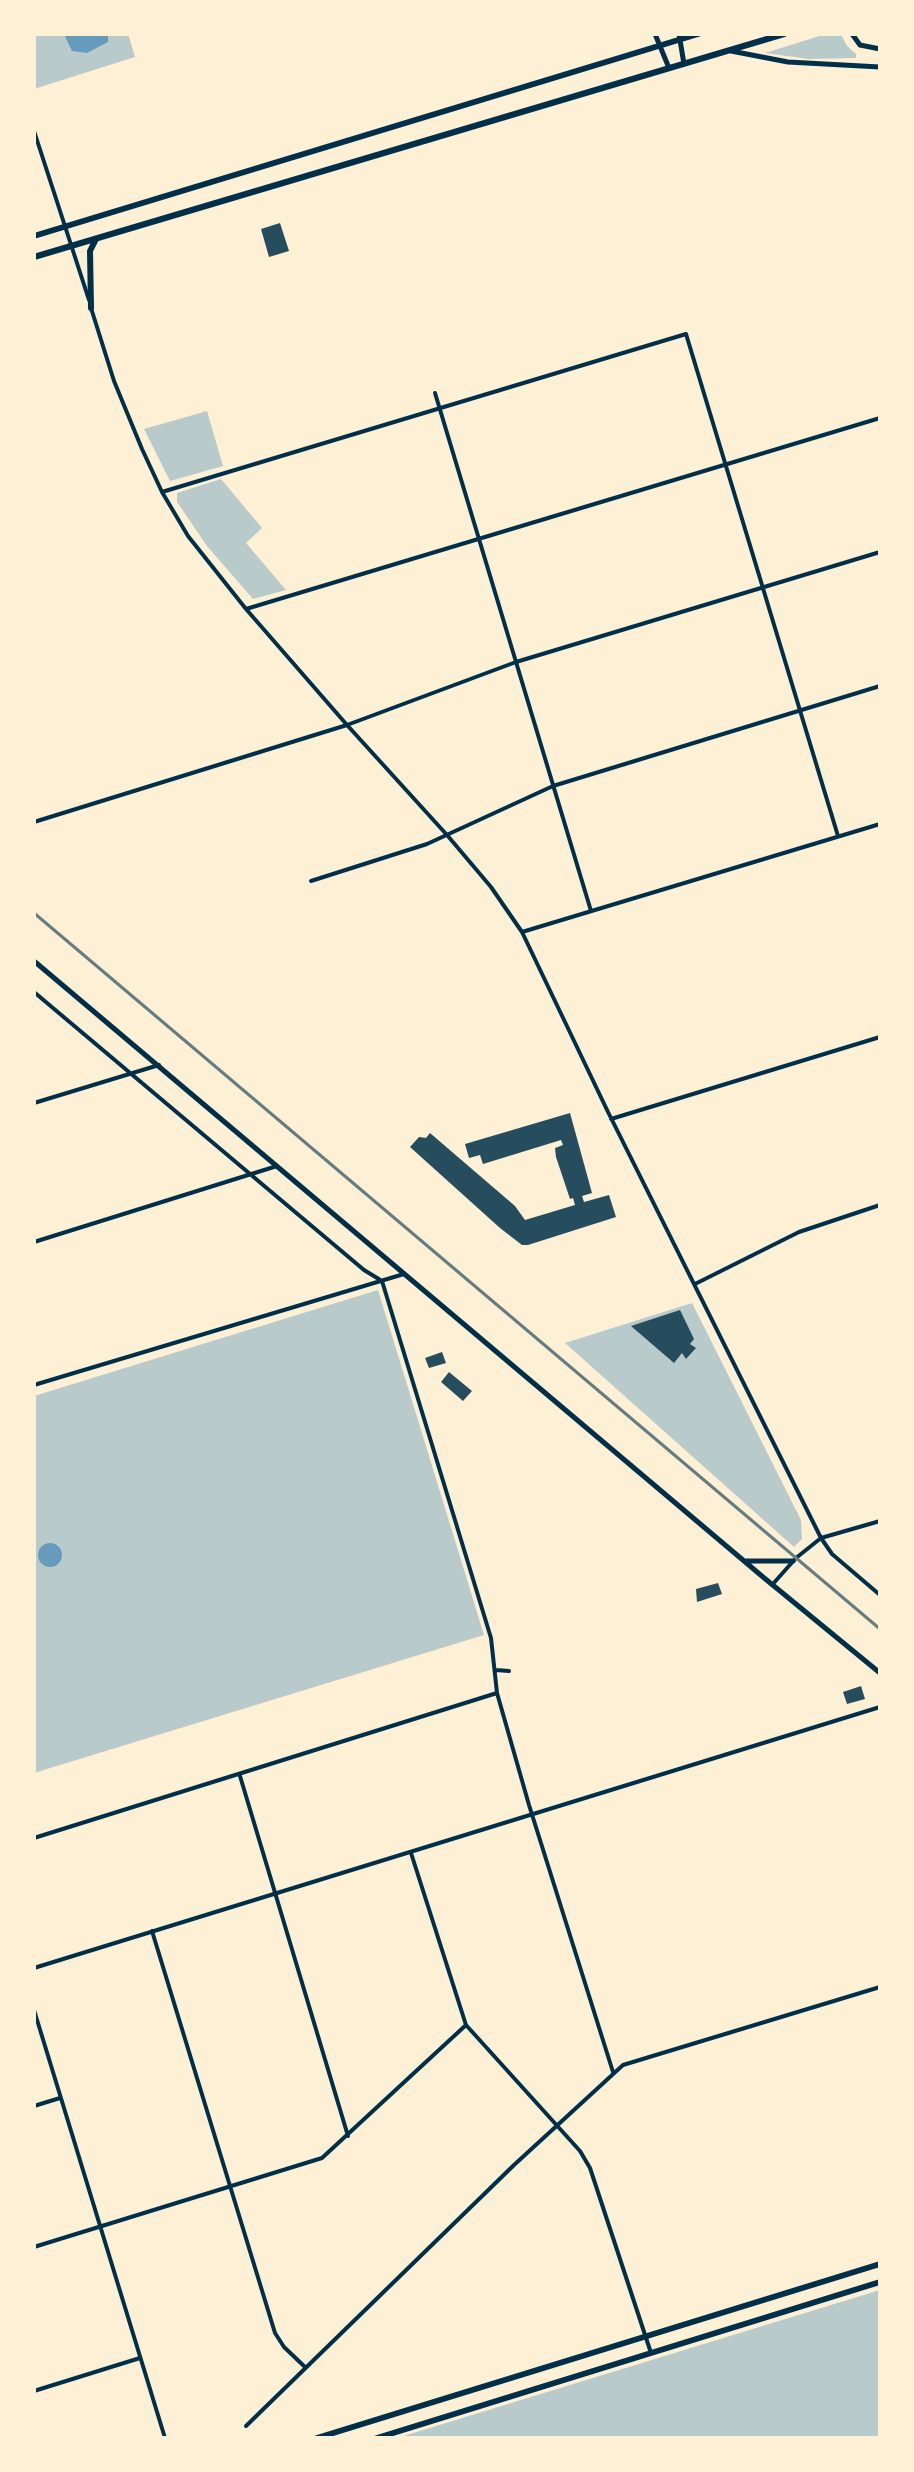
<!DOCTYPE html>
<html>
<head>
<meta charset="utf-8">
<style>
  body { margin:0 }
  #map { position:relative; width:914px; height:2472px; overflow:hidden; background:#fdf0d5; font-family:"Roboto Condensed",sans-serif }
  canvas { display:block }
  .frame { position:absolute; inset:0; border:36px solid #fdf0d5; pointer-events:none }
</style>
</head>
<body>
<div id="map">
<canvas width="914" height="2472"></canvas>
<div class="frame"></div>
</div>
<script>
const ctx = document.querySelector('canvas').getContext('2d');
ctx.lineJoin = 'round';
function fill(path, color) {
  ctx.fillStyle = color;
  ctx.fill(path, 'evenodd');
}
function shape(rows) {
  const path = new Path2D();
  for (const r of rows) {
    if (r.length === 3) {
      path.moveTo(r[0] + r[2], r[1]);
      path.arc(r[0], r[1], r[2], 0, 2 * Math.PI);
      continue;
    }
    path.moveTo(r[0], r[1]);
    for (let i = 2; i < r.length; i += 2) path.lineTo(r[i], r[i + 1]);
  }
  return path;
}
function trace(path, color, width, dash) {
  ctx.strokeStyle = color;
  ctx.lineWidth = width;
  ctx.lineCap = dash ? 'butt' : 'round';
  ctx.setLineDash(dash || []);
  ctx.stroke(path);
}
fill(shape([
  [34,34,128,34,135,57,34,89],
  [826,34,841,34,847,46,856,54,856,58,809,59,765,53],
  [207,411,223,466,170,481,144,429],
  [221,479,262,528,246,543,286,590,253,599,207,546,177,502,177,493],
  [378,1290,484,1635,34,1773,34,1396],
  [692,1303,801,1520,802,1539,794,1547,565,1343],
  [880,2290,880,2438,397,2438]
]), '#b9caca');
fill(shape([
  [64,34,108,34,108,42,87,53,72,51],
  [50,1555,12]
]), '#669bbc');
fill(shape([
  [280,223,289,251,269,257,261,229],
  [570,1113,592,1193,582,1196,584,1202,609,1195,616,1217,528,1245,522,1245,500,1228,410,1147,419,1137,426,1138,430,1133,515,1206,525,1220,575,1205,573,1198,570,1199,556,1157,555,1148,563,1145,561,1140,483,1164,480,1155,469,1158,465,1144],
  [680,1310,694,1339,690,1344,696,1348,686,1359,682,1353,674,1363,631,1326],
  [442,1352,446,1363,429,1368,425,1358],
  [449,1372,472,1391,463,1401,441,1382],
  [718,1583,722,1594,697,1602,696,1589],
  [861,1686,865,1699,847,1704,843,1692]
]), '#264d5e');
trace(shape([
  [34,131,89,300],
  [91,308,114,381,142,449,162,492,188,536,246,609,347,725,447,835,491,887,522,932,608,1112,821,1538,832,1554,880,1595],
  [435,393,591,911],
  [162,492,686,334,838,836],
  [246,609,880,418],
  [34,822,347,725,516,662,880,552],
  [311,881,427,844,553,786,880,686],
  [522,932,880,824],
  [34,992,364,1270,382,1281,491,1638,497,1693,529,1805,613,2072],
  [34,1103,159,1065],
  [611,1119,880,1037],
  [34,1242,277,1166],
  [695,1284,799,1232,880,1205],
  [34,1385,404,1274],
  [772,1585,796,1558,821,1538,880,1521],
  [496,1670,509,1671],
  [240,1776,348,2136],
  [34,1838,497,1693],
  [411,1853,466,2025,580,2151,590,2168,651,2353],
  [152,1931,275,2333,284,2347,305,2367],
  [34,1968,880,1707],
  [34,2010,165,2438],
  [34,2106,60,2098],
  [34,2247,322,2158,466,2025],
  [34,2391,140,2358],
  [246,2426,514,2165,623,2065,880,1987]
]), '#003049', 4);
trace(shape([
  [655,34,669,68],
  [679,34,684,64],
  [852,34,860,45,880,49],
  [731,51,788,62,880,67],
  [34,961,763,1577,880,1673],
  [746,1561,793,1561]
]), '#003049', 5);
trace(shape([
  [34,236,698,34],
  [34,257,784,34],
  [91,308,90,251,96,239],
  [317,2438,880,2264],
  [377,2438,880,2282]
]), '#003049', 6);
trace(shape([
  [34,913,880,1629]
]), '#657d81', 3);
</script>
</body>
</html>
